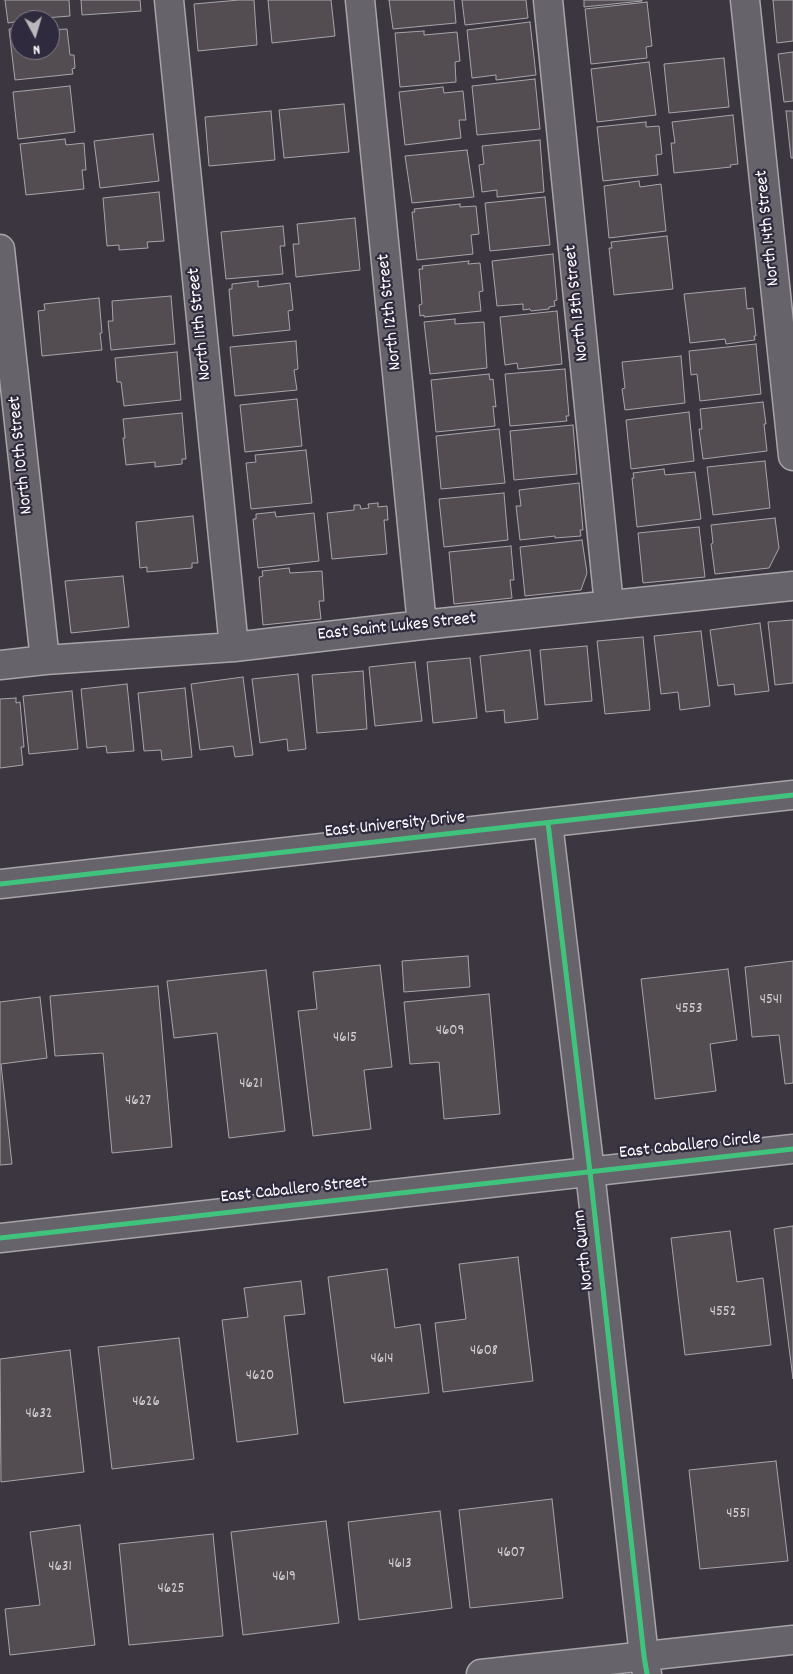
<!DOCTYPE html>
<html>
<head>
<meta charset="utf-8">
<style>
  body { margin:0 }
  #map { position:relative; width:793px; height:1674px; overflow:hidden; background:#3b3640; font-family:Dekko,sans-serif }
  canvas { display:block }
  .north { position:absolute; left:10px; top:10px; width:50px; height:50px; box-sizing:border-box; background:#2f2a3d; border:1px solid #827f8b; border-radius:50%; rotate:174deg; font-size:14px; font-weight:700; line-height:20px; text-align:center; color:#fff }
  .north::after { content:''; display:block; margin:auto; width:18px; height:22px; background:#bab9bc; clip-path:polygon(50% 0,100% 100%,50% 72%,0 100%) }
</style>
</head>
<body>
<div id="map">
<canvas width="793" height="1674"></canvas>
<div class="north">N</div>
</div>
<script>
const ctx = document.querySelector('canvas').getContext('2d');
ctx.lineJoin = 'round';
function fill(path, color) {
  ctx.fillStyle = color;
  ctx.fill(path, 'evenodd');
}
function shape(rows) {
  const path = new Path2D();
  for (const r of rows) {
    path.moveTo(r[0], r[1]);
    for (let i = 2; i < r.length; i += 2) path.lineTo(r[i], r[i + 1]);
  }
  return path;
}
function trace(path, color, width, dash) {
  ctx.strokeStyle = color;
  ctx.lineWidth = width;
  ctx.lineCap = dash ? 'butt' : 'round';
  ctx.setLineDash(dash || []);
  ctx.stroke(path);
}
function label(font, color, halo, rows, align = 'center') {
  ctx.font = font + ' Dekko,sans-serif';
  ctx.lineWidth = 4.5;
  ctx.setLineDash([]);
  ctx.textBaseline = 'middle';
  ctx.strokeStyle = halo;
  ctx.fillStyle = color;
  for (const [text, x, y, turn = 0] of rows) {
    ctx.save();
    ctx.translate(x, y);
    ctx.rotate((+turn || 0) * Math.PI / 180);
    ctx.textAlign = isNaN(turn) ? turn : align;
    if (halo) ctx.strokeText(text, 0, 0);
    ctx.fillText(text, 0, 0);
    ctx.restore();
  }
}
const building = shape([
  [5,0,69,0,70,16,20,20,20,21,8,23,5,0],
  [81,0,140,0,141,11,82,15,81,0],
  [239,0,254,0,257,45,198,51,194,4,239,0],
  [268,0,331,0,335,36,272,43,268,0],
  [389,0,454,0,456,23,393,29,389,0],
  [462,0,526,0,528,18,465,25,462,0],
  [584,0,642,0,642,1,584,7,584,0],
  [773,0,793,0,793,41,777,43,773,0],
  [647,2,652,46,646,47,647,58,591,64,585,9,647,2],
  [530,22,536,75,496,80,496,75,472,78,467,30,530,22],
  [20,28,20,50,50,50,50,30,67,29,70,55,74,55,75,68,72,69,73,74,15,80,9,29,20,28],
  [424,31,424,35,457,32,460,61,455,62,456,82,400,87,395,33,424,31],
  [793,52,793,101,784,102,778,54,793,52],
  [724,58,729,107,669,113,664,64,724,58],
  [649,62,656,115,597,122,591,69,649,62],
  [535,79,540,129,477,135,472,86,535,79],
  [70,86,75,132,18,139,13,92,70,86],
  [443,87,444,93,463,91,466,120,459,120,461,138,405,145,399,92,443,87],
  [344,104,349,152,284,158,279,110,344,104],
  [271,111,275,160,209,166,205,117,271,111],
  [786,111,793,111,793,158,791,158,786,111],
  [733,115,738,164,730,165,731,167,674,173,671,143,675,143,672,122,733,115],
  [646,122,646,127,659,126,662,154,656,155,658,175,603,181,597,127,646,122],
  [153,134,159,181,100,188,94,141,153,134],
  [65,139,66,145,84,143,86,170,82,170,84,189,26,195,20,144,65,139],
  [540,140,544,192,497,197,497,190,482,192,479,165,484,164,482,146,540,140],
  [467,150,474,197,412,203,405,156,467,150],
  [639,181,640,187,661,184,666,231,609,238,604,186,639,181],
  [159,192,164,241,147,242,148,248,119,250,119,245,107,246,103,198,159,192],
  [545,197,550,245,490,251,485,203,545,197],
  [460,204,460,207,476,206,479,234,471,235,473,254,417,260,412,212,415,212,414,209,460,204],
  [355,218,360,270,296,277,293,244,299,244,297,224,355,218],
  [283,226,285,246,280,246,283,274,226,279,221,232,283,226],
  [667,236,673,289,614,295,609,248,612,248,611,242,667,236],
  [553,254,557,300,554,301,555,306,549,307,549,309,531,311,530,309,523,310,523,304,497,306,492,261,553,254],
  [469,261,468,264,480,263,483,291,479,292,481,311,424,317,424,315,420,316,419,305,422,304,419,269,423,269,422,266,469,261],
  [258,281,258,287,290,283,293,310,288,311,290,330,233,336,229,289,232,289,232,284,258,281],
  [745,288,747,309,753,308,756,336,754,336,755,340,726,344,725,339,690,343,684,294,745,288],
  [171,296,175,344,111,350,108,321,113,321,112,301,171,296],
  [99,298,102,333,100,333,102,350,42,356,38,311,45,310,44,304,99,298],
  [557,311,562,364,518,369,517,363,505,365,500,317,557,311],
  [455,319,455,324,484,322,487,368,430,374,424,322,455,319],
  [296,341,298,369,294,370,297,390,235,396,230,347,296,341],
  [756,344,761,394,700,401,697,374,691,375,689,351,756,344],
  [177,352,181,400,124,406,121,382,117,382,115,358,177,352],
  [681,356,685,403,625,410,622,389,625,388,622,362,681,356],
  [565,369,569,416,566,416,567,421,510,426,505,374,565,369],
  [489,374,490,380,493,379,496,407,493,406,495,426,436,432,431,380,489,374],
  [297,399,302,446,245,452,240,405,297,399],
  [763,402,766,424,764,424,767,451,703,459,699,429,702,429,700,409,763,402],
  [689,412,694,461,631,469,626,420,689,412],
  [182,413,186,459,182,459,182,464,155,467,155,462,126,465,123,438,125,438,123,419,182,413],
  [573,425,577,474,514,480,510,431,573,425],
  [499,429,505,483,441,489,436,436,499,429],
  [306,450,312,503,251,509,246,463,256,462,255,455,306,450],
  [765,461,770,508,713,515,707,467,765,461],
  [664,469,665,475,695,472,701,519,637,527,632,478,634,478,633,473,664,469],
  [579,483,583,530,580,530,581,536,555,538,555,536,520,540,516,506,521,506,519,490,579,483],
  [504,493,508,540,444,547,439,499,504,493],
  [378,503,378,507,387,506,388,520,384,520,387,554,332,559,327,513,354,510,354,505,360,505,361,509,369,508,368,504,378,503],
  [275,512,276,517,314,513,319,561,258,568,253,519,256,519,256,514,275,512],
  [193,516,198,563,192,563,192,568,147,572,147,567,140,568,136,522,193,516],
  [775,518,779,548,769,568,715,574,711,544,713,543,711,525,775,518],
  [699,527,705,577,643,583,638,533,699,527],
  [582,540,587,573,581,590,525,596,520,547,582,540],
  [511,546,514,580,510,580,512,598,454,604,449,552,511,546],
  [289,568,290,573,322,571,324,601,319,601,321,619,263,625,259,577,263,576,262,571,289,568],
  [123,576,129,627,71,633,65,581,123,576],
  [793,620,793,683,775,685,768,622,793,620],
  [760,623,769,691,735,695,734,684,718,686,710,630,760,623],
  [701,631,710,706,680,710,678,692,661,694,654,636,701,631],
  [643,637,650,710,605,714,597,641,643,637],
  [587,646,592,701,545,705,540,650,587,646],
  [530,650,538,719,505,723,504,710,486,712,480,656,530,650],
  [470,658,477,718,433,723,427,662,470,658],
  [415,662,422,721,375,726,369,667,415,662],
  [363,671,367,729,317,733,312,675,363,671],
  [298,674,306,749,288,751,287,739,260,743,252,679,298,674],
  [243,677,253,755,235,757,233,746,200,750,191,684,243,677],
  [127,684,134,751,107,753,106,746,87,748,81,689,127,684],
  [185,688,192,757,162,760,161,750,144,751,138,693,185,688],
  [72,691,78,749,29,754,23,696,72,691],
  [16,698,16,703,20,702,24,747,21,747,23,765,0,768,0,699,16,698],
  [468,956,470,987,404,992,402,961,468,956],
  [793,961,793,1083,785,1084,779,1035,752,1037,745,967,793,961],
  [380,965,392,1067,364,1070,371,1129,313,1136,298,1011,317,1009,313,972,380,965],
  [728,969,737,1040,710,1044,716,1091,655,1099,641,979,728,969],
  [266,970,285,1131,229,1138,217,1033,174,1038,167,981,266,970],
  [158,986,172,1147,112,1153,103,1053,55,1056,50,996,158,986],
  [489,994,500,1114,444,1119,439,1062,410,1064,404,1002,489,994],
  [40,997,47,1058,1,1064,12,1164,0,1165,0,1002,40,997],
  [793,1226,793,1379,774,1229,793,1226],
  [730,1231,737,1282,763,1278,771,1345,685,1355,671,1238,730,1231],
  [518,1257,533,1381,443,1392,435,1323,466,1319,459,1264,518,1257],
  [387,1269,395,1328,420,1324,429,1393,344,1403,328,1277,387,1269],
  [301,1281,305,1314,284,1316,298,1434,237,1442,222,1320,248,1317,244,1288,301,1281],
  [179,1338,194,1459,112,1469,98,1347,179,1338],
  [70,1350,84,1472,1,1482,0,1359,70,1350],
  [776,1461,788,1561,700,1569,689,1470,776,1461],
  [552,1499,563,1598,470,1608,459,1510,552,1499],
  [440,1511,452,1608,359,1620,348,1522,440,1511],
  [326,1521,339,1623,243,1635,231,1532,326,1521],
  [80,1525,95,1645,10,1655,5,1609,40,1605,30,1532,80,1525],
  [213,1534,223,1636,129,1645,119,1544,213,1534]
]);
fill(building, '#534d52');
trace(building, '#a7a5a9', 1);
const minor = shape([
  [169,0,234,647],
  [360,0,422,625],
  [548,0,609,605],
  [745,0,793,456],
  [0,249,45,660],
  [0,665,45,660,234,647,422,625,793,586],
  [548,823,590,1172,644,1656,647,1674],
  [0,1238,793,1149],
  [481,1674,793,1640]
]);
const major = shape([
  [0,884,793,795]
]);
trace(minor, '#a7a5a9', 31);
trace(major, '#a7a5a9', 31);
trace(minor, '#66646a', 28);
trace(major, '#66646a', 28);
trace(shape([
  [548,823,590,1172,644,1656,647,1674],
  [0,884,793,795],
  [0,1238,793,1149]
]), '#40c37c', 5);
label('15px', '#d4d2d4', null, [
  ["4541",771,1001],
  ["4553",689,1010],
  ["4609",450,1032],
  ["4615",345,1039],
  ["4621",251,1085],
  ["4627",138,1102],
  ["4552",723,1313],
  ["4608",484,1352],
  ["4614",382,1360],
  ["4620",260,1377],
  ["4626",146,1403],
  ["4632",39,1415],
  ["4551",738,1515],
  ["4607",511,1554],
  ["4613",400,1565],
  ["4631",60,1568],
  ["4619",284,1578],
  ["4625",171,1590]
]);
label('18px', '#fff', '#2f2a3d', [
  ["North 14th Street",769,228,-96],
  ["North 13th Street",578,303,-96],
  ["North 12th Street",391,312,-96],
  ["North 11th Street",201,324,-96],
  ["North 10th Street",22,455,-96],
  ["East Saint Lukes Street",397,628,-6],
  ["East University Drive",395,826,-6],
  ["East Caballero Circle",690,1147,-6],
  ["East Caballero Street",294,1191,-6],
  ["North Quinn",585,1250,-96]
]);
</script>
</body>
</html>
